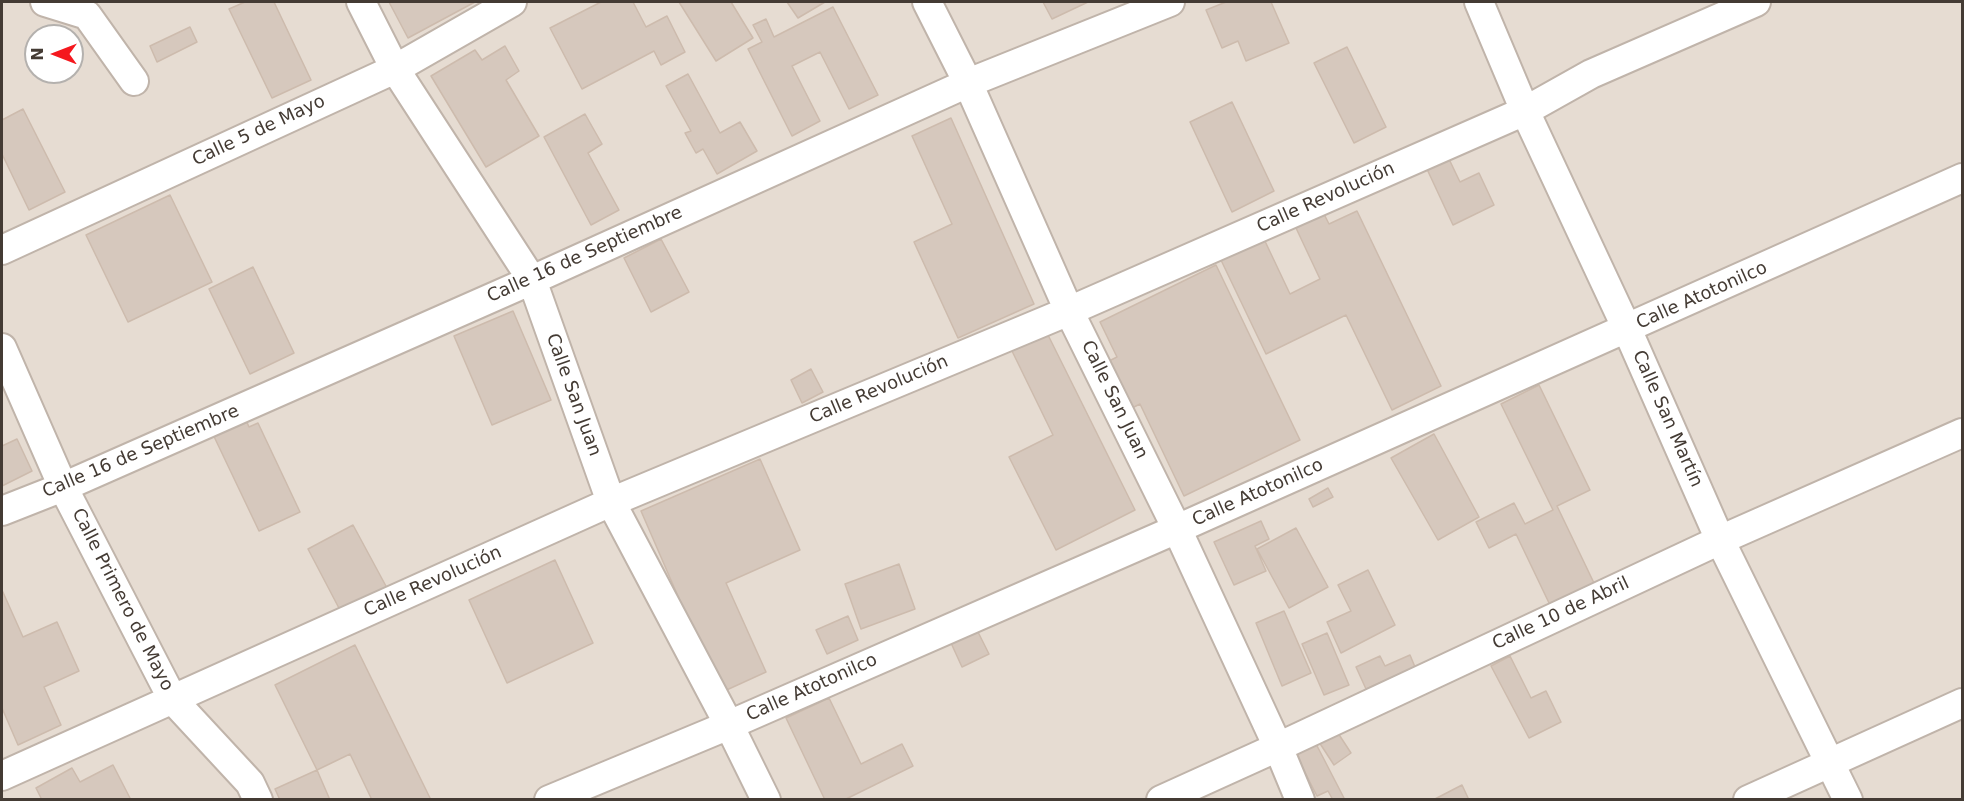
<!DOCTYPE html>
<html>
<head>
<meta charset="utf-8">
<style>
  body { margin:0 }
  #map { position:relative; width:1964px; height:801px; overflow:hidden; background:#f2ebe4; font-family:"DejaVu Sans",sans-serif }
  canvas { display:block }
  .frame { position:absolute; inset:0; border:3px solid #443b34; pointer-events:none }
  .north { position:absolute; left:24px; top:24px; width:60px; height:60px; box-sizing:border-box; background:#fff; border:2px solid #b4b1ae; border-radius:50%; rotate:270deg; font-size:16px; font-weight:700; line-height:24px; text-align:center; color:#443b34 }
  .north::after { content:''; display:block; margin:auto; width:21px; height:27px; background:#f5181e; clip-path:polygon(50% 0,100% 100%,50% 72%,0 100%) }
</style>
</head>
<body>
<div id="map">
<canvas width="1964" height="801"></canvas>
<div class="frame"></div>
<div class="north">N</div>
</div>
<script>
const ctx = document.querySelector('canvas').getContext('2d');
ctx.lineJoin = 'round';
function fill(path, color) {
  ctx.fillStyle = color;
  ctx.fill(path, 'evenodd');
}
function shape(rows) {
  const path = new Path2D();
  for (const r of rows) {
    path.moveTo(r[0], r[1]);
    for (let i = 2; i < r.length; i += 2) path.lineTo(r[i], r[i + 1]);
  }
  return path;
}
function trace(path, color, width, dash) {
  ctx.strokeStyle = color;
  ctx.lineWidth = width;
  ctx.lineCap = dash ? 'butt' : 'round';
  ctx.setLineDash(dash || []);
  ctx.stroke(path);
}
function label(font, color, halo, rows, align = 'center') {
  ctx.font = font + ' "DejaVu Sans",sans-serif';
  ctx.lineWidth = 5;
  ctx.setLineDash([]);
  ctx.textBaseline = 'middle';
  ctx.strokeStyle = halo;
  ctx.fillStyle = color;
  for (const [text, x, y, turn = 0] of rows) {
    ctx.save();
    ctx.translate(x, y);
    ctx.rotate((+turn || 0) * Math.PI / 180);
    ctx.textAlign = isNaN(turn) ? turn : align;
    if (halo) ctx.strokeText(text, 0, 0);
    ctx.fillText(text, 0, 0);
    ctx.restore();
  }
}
fill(shape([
  [2,2,1962,2,1962,799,2,799],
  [36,36,72,36,72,72,36,72]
]), '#e6dcd2');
const building = shape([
  [245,2,274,2,311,80,272,98,229,9,245,2],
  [389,2,475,2,408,38,389,2],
  [601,2,633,2,646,27,667,16,685,52,661,65,654,51,582,89,550,28,601,2],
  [679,2,731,2,753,38,716,61,679,2],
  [787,2,825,2,798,18,787,2],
  [1043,2,1088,2,1052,19,1043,2],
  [1226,2,1271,2,1289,43,1246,61,1238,41,1222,48,1206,10,1226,2],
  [833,7,878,95,849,109,820,52,792,66,820,121,792,136,748,49,762,42,753,25,766,19,774,37,833,7],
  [190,27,197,42,157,62,150,46,190,27],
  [505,46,519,71,506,80,539,136,486,167,431,76,475,50,482,60,505,46],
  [1347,47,1386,127,1354,143,1314,63,1347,47],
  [688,74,720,133,740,122,757,151,717,174,703,149,696,153,685,133,691,131,666,86,688,74],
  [1232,102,1274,191,1232,212,1190,122,1232,102],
  [23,109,65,192,29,210,2,154,2,120,23,109],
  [585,114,602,144,588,153,619,210,591,225,544,137,585,114],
  [951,118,1034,304,958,338,914,242,952,224,912,136,951,118],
  [1448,157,1460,182,1479,173,1494,205,1453,225,1426,167,1448,157],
  [170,195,212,282,128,322,86,235,170,195],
  [1357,211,1441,386,1392,410,1346,315,1266,354,1220,258,1263,237,1290,294,1320,279,1296,228,1324,214,1329,224,1357,211],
  [661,239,689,292,651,312,624,258,661,239],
  [1216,265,1300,440,1184,496,1140,404,1128,410,1105,363,1117,357,1100,322,1216,265],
  [253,267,294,353,250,374,209,289,253,267],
  [513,311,551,400,492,425,454,336,513,311],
  [1047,333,1135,510,1056,550,1009,457,1053,435,1012,351,1047,333],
  [811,369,823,392,802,403,791,380,811,369],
  [1539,385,1590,490,1557,506,1594,583,1550,605,1516,534,1489,548,1476,522,1514,503,1525,524,1553,510,1501,404,1539,385],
  [242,411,249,427,258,423,300,512,259,531,209,426,242,411],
  [1434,434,1479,517,1438,540,1391,458,1434,434],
  [17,439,32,471,2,486,2,446,17,439],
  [760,459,800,550,726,583,766,672,720,693,641,511,760,459],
  [1328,488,1333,497,1313,507,1309,499,1328,488],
  [1261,521,1269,539,1255,546,1266,571,1234,585,1214,542,1261,521],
  [353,525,387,588,341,612,308,549,353,525],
  [1296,528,1328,587,1289,608,1257,549,1296,528],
  [555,560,593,643,507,683,469,600,555,560],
  [899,564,915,609,861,629,845,584,899,564],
  [1368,570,1395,625,1341,653,1327,622,1351,611,1338,585,1368,570],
  [2,590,23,637,57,622,79,671,44,687,61,725,18,745,2,708,2,590],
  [1284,611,1311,673,1282,686,1256,623,1284,611],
  [848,616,858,640,827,654,816,630,848,616],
  [977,630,989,654,962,667,951,643,977,630],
  [1327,633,1349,685,1324,695,1302,644,1327,633],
  [355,645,431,800,372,800,350,754,317,770,275,685,355,645],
  [1410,655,1415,667,1366,689,1356,667,1380,656,1385,666,1410,655],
  [1510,656,1531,698,1546,691,1561,722,1529,738,1491,666,1510,656],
  [829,698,861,764,902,744,913,766,844,800,825,800,786,718,829,698],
  [1336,730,1351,753,1334,765,1319,742,1336,730],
  [1314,740,1345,800,1333,800,1328,791,1317,796,1294,751,1314,740],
  [113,765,131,800,42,800,36,788,72,768,80,782,113,765],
  [317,770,330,800,280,800,275,789,317,770],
  [1462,785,1469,800,1433,800,1462,785]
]);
fill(building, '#d6c8bd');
trace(building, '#cdbbad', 1.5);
const minor = shape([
  [45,2,87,15,134,81],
  [361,2,395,69,532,280,611,502,729,725,766,800],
  [927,2,968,83,1069,311,1177,529,1278,747,1300,800],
  [1479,2,1525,111,1627,329,1720,540,1848,800],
  [2,250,395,69,512,2],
  [2,348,63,487,173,700,250,783,258,800],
  [2,511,63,487,532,280,968,83,1170,2],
  [2,776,611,502,1069,311,1525,111,1591,74,1756,2],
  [549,800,729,725,1177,529,1962,178],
  [1161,800,1278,747,1720,540,1962,433],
  [1748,800,1962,703]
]);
trace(minor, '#c0b4aa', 32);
trace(minor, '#fff', 28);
label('18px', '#443b34', '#fff', [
  ["Calle 5 de Mayo",259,131,-25],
  ["Calle Revolución",1326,198,-24],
  ["Calle 16 de Septiembre",585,255,-24],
  ["Calle Atotonilco",1702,296,-24],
  ["Calle Revolución",879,390,-23],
  ["Calle San Juan",573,395,70],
  ["Calle San Juan",1114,400,64],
  ["Calle San Martín",1667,419,66],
  ["Calle 16 de Septiembre",141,452,-23],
  ["Calle Atotonilco",1258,493,-24],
  ["Calle Revolución",433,582,-24],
  ["Calle Primero de Mayo",122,600,63],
  ["Calle 10 de Abril",1561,614,-25],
  ["Calle Atotonilco",812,688,-24]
]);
</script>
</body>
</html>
